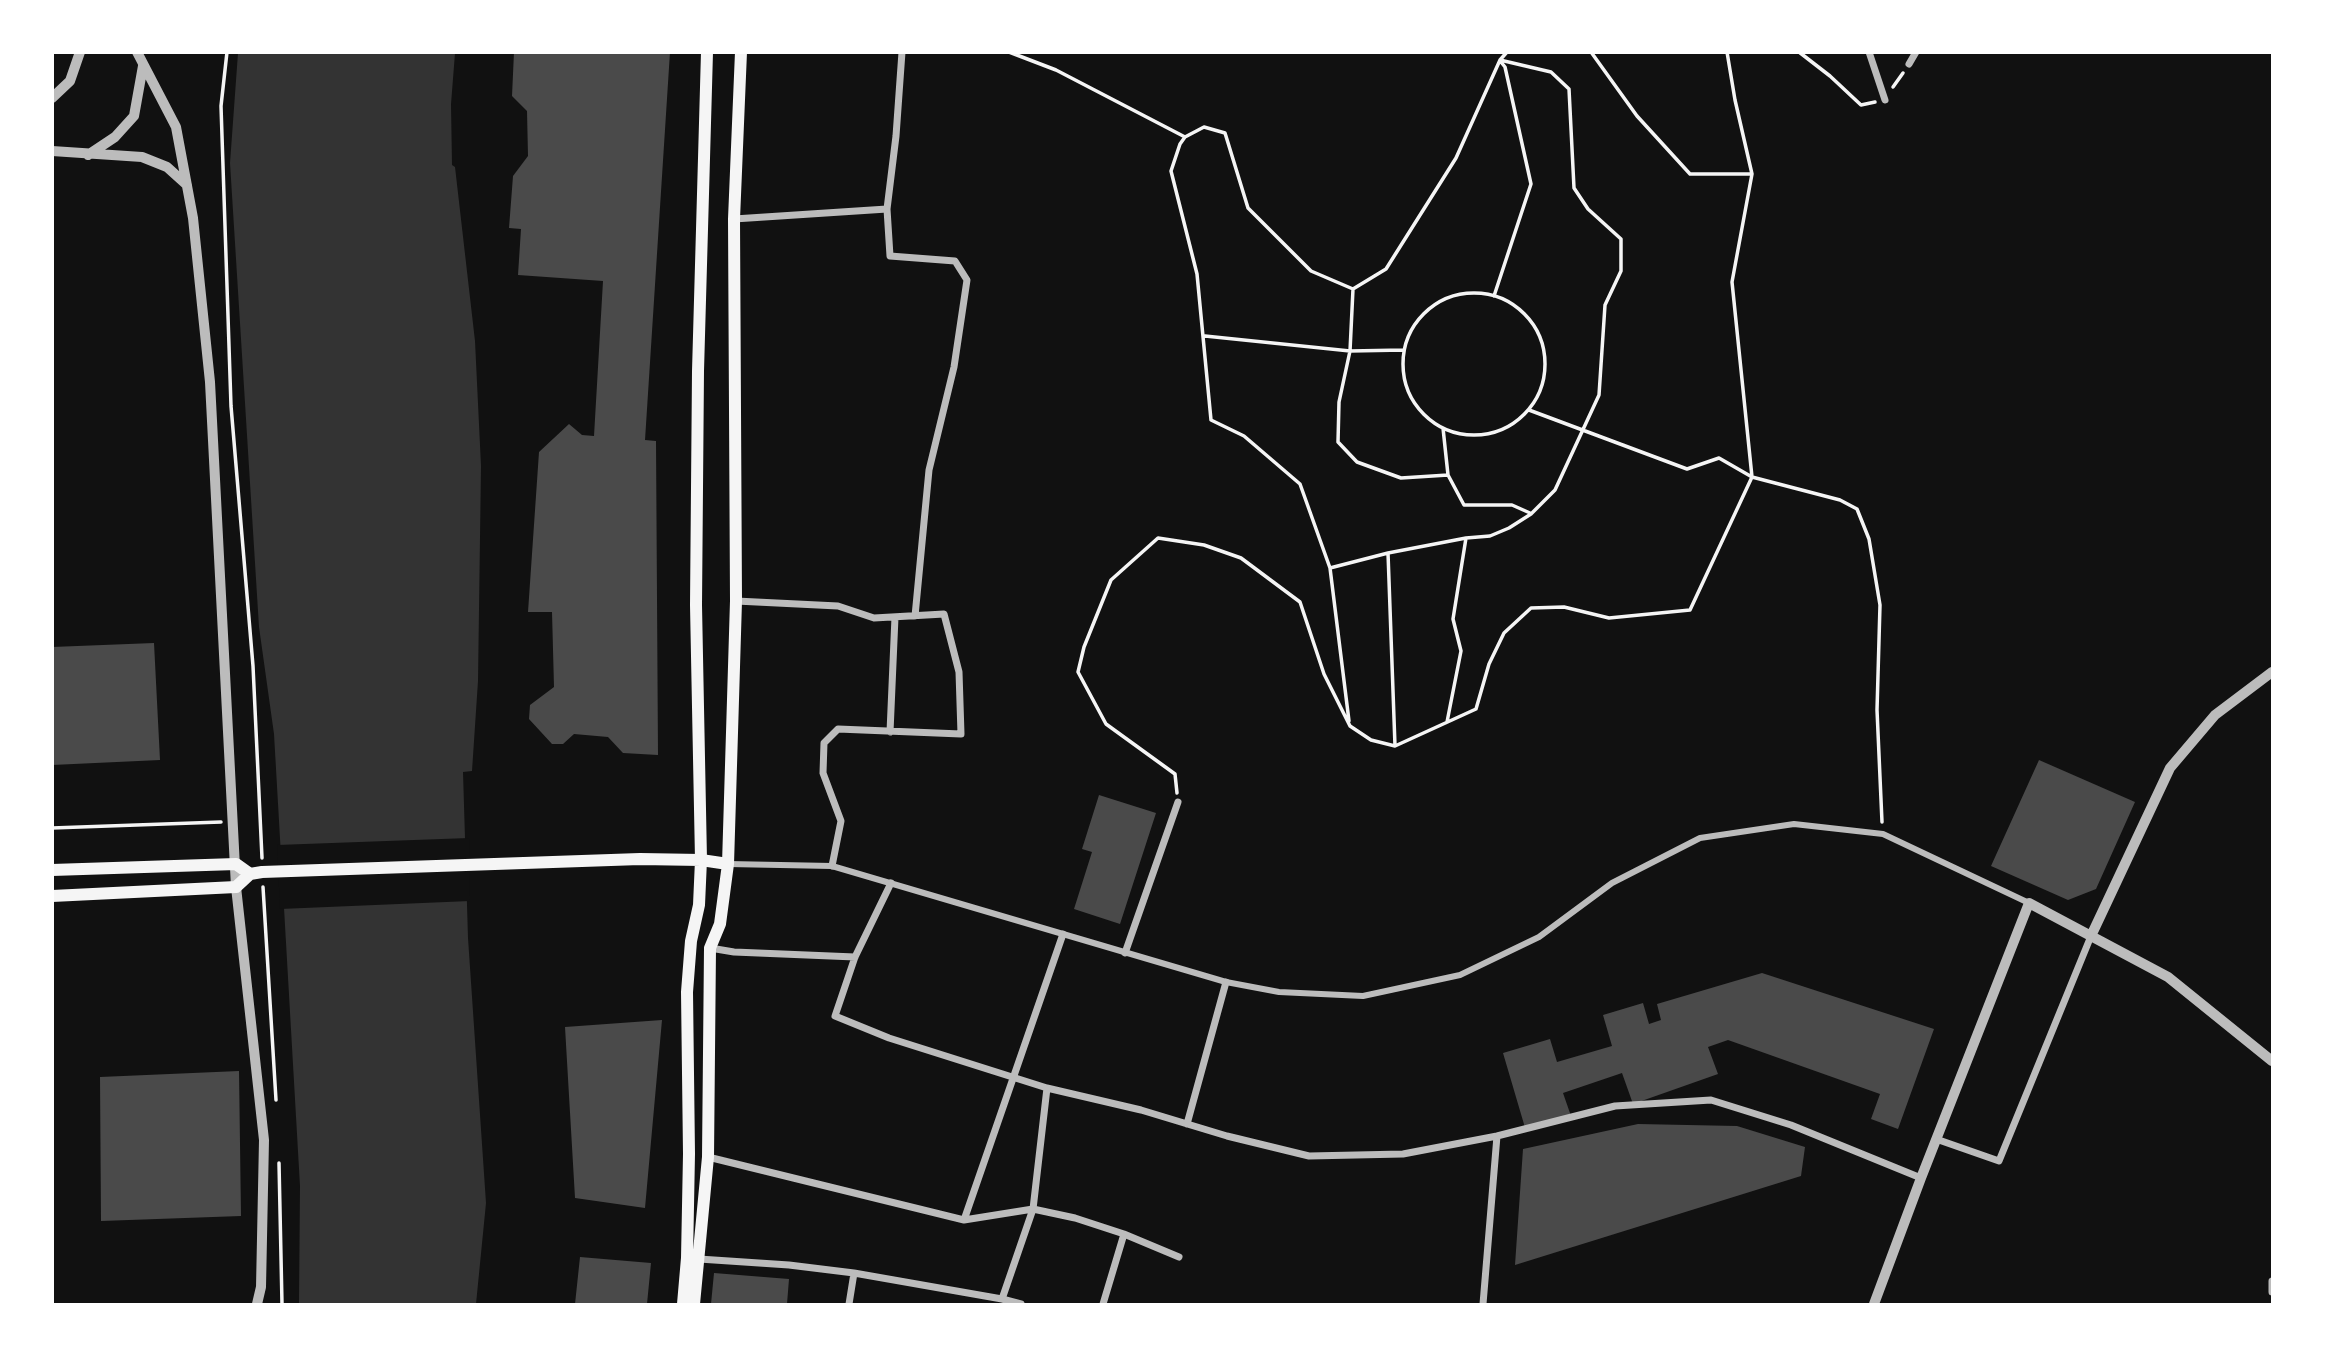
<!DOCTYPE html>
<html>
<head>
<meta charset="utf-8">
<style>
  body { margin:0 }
  #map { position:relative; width:2325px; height:1357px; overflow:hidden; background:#111; font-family:"Fira Sans",sans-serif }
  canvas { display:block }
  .frame { position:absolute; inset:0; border:54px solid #fff; pointer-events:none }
</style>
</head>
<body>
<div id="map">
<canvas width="2325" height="1357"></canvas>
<div class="frame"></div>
</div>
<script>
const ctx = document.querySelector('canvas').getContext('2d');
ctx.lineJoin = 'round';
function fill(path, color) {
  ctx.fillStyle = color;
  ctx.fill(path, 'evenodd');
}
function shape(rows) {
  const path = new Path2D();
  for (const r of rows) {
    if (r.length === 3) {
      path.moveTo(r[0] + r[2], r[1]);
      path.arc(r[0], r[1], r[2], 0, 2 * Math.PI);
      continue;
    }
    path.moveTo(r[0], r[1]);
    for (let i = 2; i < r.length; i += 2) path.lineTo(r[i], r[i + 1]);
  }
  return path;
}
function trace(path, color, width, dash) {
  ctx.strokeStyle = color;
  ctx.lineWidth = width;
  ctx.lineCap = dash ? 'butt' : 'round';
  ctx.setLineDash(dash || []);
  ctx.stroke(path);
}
fill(shape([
  [238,53,455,53,451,104,452,165,455,167,475,341,481,466,478,681,472,771,463,772,468,938,486,1203,476,1304,299,1304,300,1186,274,734,259,627,230,163]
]), '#333');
fill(shape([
  [469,838,470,901,280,909,277,845]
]), '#111');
fill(shape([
  [514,52,670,52,645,440,656,441,658,755,623,753,608,737,574,734,563,744,552,744,529,719,530,705,554,687,552,612,528,612,539,452,569,424,582,435,594,436,603,281,518,275,521,229,509,228,513,176,528,156,527,111,512,96],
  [154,643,160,760,52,765,52,647],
  [2039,760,2135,802,2096,889,2068,900,1991,866],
  [1099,795,1156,813,1120,924,1074,909,1092,852,1082,849],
  [1762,973,1934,1029,1898,1129,1871,1119,1880,1094,1728,1040,1708,1047,1718,1074,1633,1104,1622,1073,1563,1093,1571,1116,1526,1131,1503,1053,1550,1039,1557,1062,1612,1046,1603,1015,1643,1003,1649,1024,1661,1020,1657,1004],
  [662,1020,645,1208,575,1198,565,1027],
  [239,1071,241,1216,101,1221,100,1077],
  [1638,1124,1737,1126,1805,1147,1801,1176,1515,1265,1523,1149],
  [580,1257,651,1263,647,1304,575,1304],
  [714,1273,789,1279,787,1304,711,1304]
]), '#4a4a4a');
trace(shape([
  [227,52,221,106,231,406,253,666,262,858],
  [1009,52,1056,70,1185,137],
  [1591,52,1637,116,1690,174,1752,174],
  [1799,52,1830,76,1861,105,1875,102],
  [1893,87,1903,73],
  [1353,289,1350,351,1339,402,1338,442,1357,462,1401,478,1448,475],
  [1474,364,71],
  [1494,296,1531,184,1505,67,1501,62],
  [1205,336,1350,351,1404,350],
  [1529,410,1687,469,1719,458,1752,477,1840,500,1857,509,1869,539,1880,605,1877,710,1882,822],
  [1443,428,1448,475,1464,505,1512,505,1530,513],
  [1388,553,1395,746],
  [1330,568,1388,553,1466,538,1490,536,1509,528,1531,514,1555,490,1599,395,1605,305,1621,271,1621,239,1588,209,1574,188,1569,89,1551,72,1500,60],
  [1349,721,1330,568,1300,484,1244,436,1211,420,1197,274,1171,171,1180,144,1185,137,1204,127,1225,133,1248,208,1311,271,1353,289,1386,269,1456,158,1500,60,1507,52],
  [1447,722,1461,651,1453,619,1466,538],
  [1177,793,1175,774,1106,724,1078,672,1084,647,1111,580,1158,538,1204,545,1241,558,1300,602,1324,674,1350,726,1371,740,1395,746,1476,709,1489,664,1504,633,1531,608,1564,607,1609,618,1690,610,1752,477,1732,282,1752,174,1735,100,1727,52],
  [52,828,221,822],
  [263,887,276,1100],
  [279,1163,282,1304]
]), '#f5f5f5', 3.5);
trace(shape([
  [728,864,832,866,1226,982,1279,992,1363,996,1460,975,1539,937,1612,883,1700,838,1794,824,1883,834,2029,903]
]), '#bcbcbc', 6);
trace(shape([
  [902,52,896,136,887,209,890,256,955,261,967,280,954,367,929,470,915,616],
  [1869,52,1885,100],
  [1909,64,1916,52],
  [734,219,887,209],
  [736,601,838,606,874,618,944,614,959,672,961,734,838,729,824,743,823,773,841,821,832,866],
  [890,732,895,617],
  [891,883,855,957,835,1016,889,1038,1047,1088,1141,1110,1227,1136,1309,1156,1403,1154,1497,1136,1615,1106,1711,1100,1791,1125,1921,1178],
  [710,948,734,952,855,957],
  [1125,953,1178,802],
  [1187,1124,1226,982],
  [1936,1139,1999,1161,2091,936],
  [708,1157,964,1220,1033,1209,1075,1218,1124,1234,1179,1257],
  [964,1220,1063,934],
  [699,1259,789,1265,854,1273,1002,1299,1021,1304],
  [2272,1281,2272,1292],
  [1002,1299,1033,1209,1047,1088],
  [849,1304,854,1273],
  [1103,1304,1124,1234],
  [1483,1304,1497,1136]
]), '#bcbcbc', 7);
trace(shape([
  [137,52,176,127,193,218,210,382,236,887,264,1140,261,1287,257,1304],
  [52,98,70,81,80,52],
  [52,151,142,157,167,167,187,185],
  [88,155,115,137,134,116,143,66],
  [2091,936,2170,768,2215,715,2272,672],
  [1874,1304,1921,1178,2029,903,2168,977,2272,1061]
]), '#bcbcbc', 10);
trace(shape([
  [52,870,236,864,250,874],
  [250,874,262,872,640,859,701,860,728,864],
  [52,896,236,887,250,874],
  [683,1304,687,1258,689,1154,687,992,691,941,699,905,701,860,696,605,698,371,707,52],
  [694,1304,708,1157,710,948,720,924,728,864,736,601,734,219,741,52]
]), '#f5f5f5', 12);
</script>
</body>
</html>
